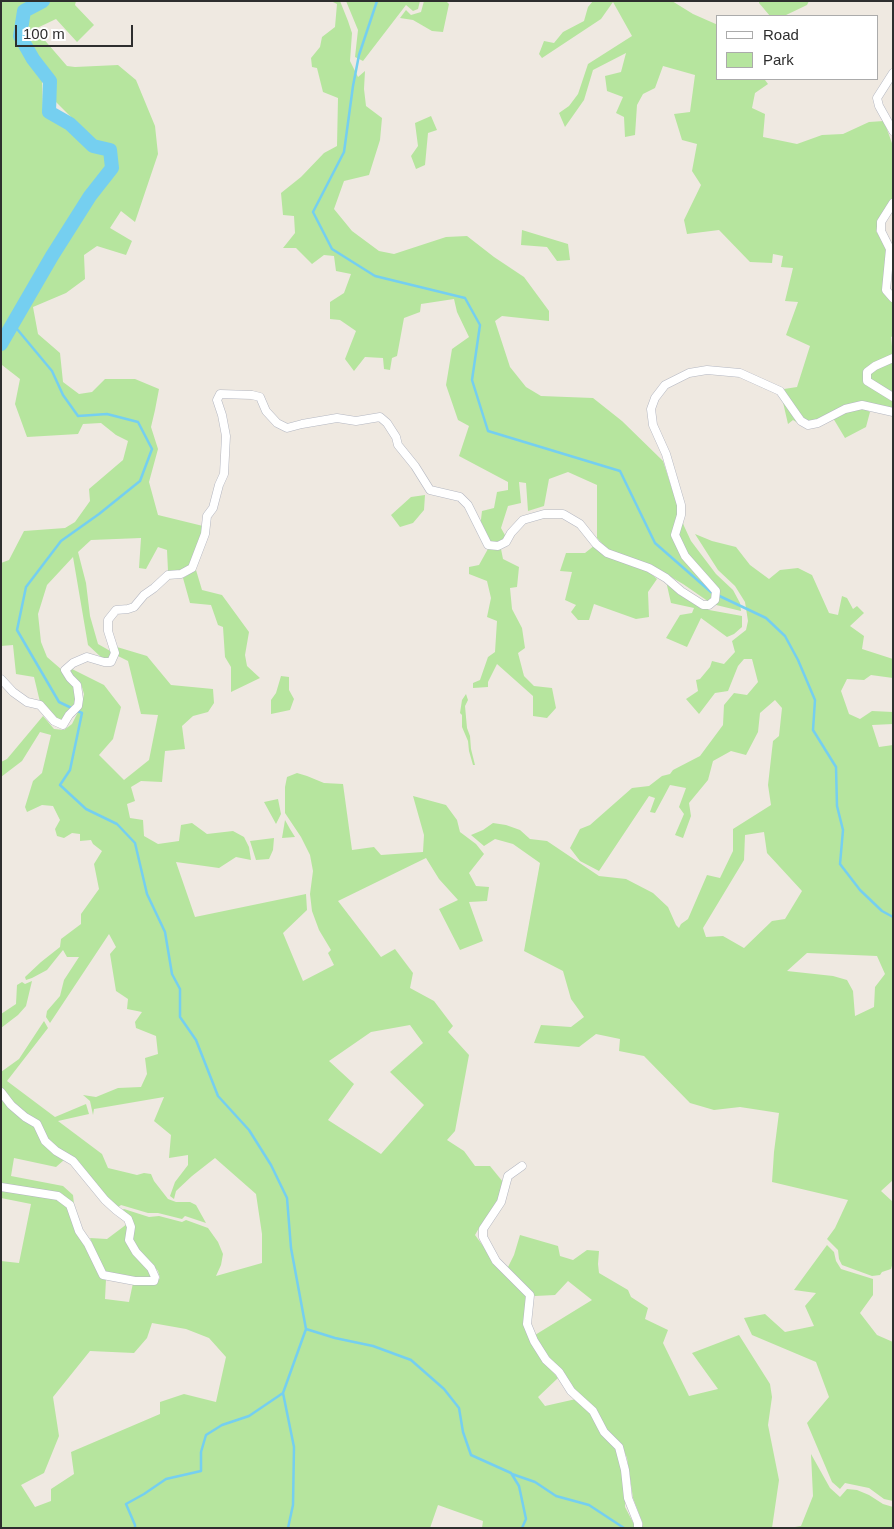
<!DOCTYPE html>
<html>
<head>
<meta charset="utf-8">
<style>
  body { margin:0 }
  #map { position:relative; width:894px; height:1529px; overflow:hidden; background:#efe9e1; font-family:Helvetica,sans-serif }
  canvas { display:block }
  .frame { position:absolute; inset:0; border:2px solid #2e2e2e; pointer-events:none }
  .legend { position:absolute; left:716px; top:15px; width:162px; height:65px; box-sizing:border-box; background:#fff; border:1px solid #ababab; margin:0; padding:6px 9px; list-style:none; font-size:15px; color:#2e2e2e }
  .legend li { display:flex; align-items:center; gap:10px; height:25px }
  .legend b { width:25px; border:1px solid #ababab }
  .scale { position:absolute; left:15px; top:25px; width:118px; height:22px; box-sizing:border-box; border:2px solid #2e2e2e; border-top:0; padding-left:6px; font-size:15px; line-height:18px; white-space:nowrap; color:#2e2e2e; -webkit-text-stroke:4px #fff; paint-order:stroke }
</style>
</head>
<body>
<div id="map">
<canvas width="894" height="1529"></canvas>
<div class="frame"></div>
<ul class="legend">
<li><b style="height:6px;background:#fff"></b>Road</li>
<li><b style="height:14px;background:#b6e59e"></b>Park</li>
</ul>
<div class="scale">100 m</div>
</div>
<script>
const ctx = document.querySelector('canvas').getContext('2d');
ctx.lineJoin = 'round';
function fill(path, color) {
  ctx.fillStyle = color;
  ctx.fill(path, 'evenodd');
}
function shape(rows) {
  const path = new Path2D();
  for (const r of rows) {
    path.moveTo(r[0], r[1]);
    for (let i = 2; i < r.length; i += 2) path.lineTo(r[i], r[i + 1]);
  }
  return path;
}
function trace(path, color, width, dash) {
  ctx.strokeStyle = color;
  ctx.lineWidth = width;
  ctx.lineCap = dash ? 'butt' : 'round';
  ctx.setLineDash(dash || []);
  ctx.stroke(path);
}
fill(shape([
  [1,1,35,1,21,8,16,36,42,78,43,114,69,128,91,149,104,154,107,168,87,193,49,254,1,334],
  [47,1,76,1,75,5,94,25,77,42,56,19,35,29,67,66,75,67,118,65,136,80,155,126,158,154,135,222,121,211,110,228,132,241,126,255,97,246,84,255,85,279,66,293,33,307,38,334,60,353,63,382,79,394,92,392,105,379,135,379,159,389,155,410,151,427,158,449,149,482,158,515,203,526,202,534,197,544,190,566,179,572,168,571,167,550,158,547,146,569,139,568,141,538,91,540,78,552,86,583,90,616,98,644,112,652,110,659,102,658,88,645,73,557,47,585,38,614,41,642,47,657,62,670,75,686,76,705,61,722,55,719,40,702,34,677,16,674,13,645,1,646,1,563,9,560,24,531,65,528,75,522,90,501,89,489,123,460,128,441,116,435,101,423,83,424,78,434,27,437,15,404,20,379,2,365,1,368,1,348,91,196,115,168,112,147,95,141,56,102,53,79,35,56,22,35,26,13],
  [331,1,340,1,348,21,352,33,350,61,358,77,365,71,364,89,366,106,382,118,380,140,369,175,344,181,334,209,352,231,379,251,394,254,446,237,467,236,494,257,524,277,549,311,549,321,502,316,495,321,510,367,526,387,541,396,593,398,622,421,663,461,684,526,691,541,716,574,733,590,740,603,741,611,712,604,683,584,649,564,608,550,597,538,597,485,568,472,549,479,544,506,528,511,526,483,519,482,521,503,508,506,501,528,506,537,498,544,489,542,480,528,482,511,494,508,497,492,508,490,508,482,459,456,469,426,458,420,446,385,452,349,469,337,457,312,454,299,421,304,420,312,404,318,397,356,392,358,390,370,384,369,383,358,365,357,354,371,345,359,356,331,340,320,330,319,330,302,344,293,351,274,336,271,334,256,324,255,312,264,296,248,283,248,295,233,294,216,283,215,281,193,301,177,324,153,337,146,338,98,323,92,317,68,312,67,311,58,320,47,322,37,335,27,337,4],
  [346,1,420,1,418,9,413,11,406,5,363,61,355,57,358,30],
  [424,1,446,1,449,4,443,32,432,31,413,20,400,18,406,10,411,15,421,12],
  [593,1,672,1,693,14,718,25,718,79,763,79,765,80,768,84,755,93,752,108,765,114,763,137,797,144,822,135,843,134,869,122,884,121,893,146,893,197,878,222,876,231,888,250,884,290,893,301,893,336,891,337,893,356,874,365,865,382,893,399,893,411,862,403,808,424,789,401,784,389,797,387,810,346,786,335,798,302,785,301,793,268,781,267,783,256,773,254,772,263,750,262,719,230,687,234,684,220,701,185,692,171,697,144,682,140,674,114,690,112,695,75,663,66,655,88,643,94,637,105,635,135,625,137,624,117,616,113,623,97,607,91,605,76,621,72,626,53,593,70,584,100,565,127,559,113,569,106,578,94,588,64,632,36,613,2,601,19,542,58,539,54,544,41,554,43,563,32,584,21,588,7],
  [759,1,809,1,807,5,784,16,770,16,759,3],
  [431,116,437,130,428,133,425,165,416,169,411,156,418,146,415,123],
  [522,230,568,244,570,260,557,261,547,247,521,245],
  [893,360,893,395,868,380,869,373],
  [782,398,798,423,793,420,788,424],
  [863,408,870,412,866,427,845,438,833,418,846,411],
  [425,495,424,510,413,523,400,527,391,515,411,497],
  [695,534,712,541,736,547,750,565,769,579,780,570,798,568,812,575,829,613,838,615,842,596,847,598,853,609,857,606,864,613,850,626,864,636,862,649,893,659,893,678,871,675,864,680,847,679,841,691,849,714,860,719,872,711,893,712,893,724,872,725,879,747,893,745,893,1180,881,1191,893,1202,893,1262,891,1269,882,1272,880,1275,872,1276,842,1265,839,1259,838,1250,827,1239,835,1228,848,1200,772,1182,774,1152,779,1113,740,1107,714,1110,690,1103,644,1056,619,1051,620,1039,596,1034,579,1047,534,1043,541,1025,571,1027,584,1017,571,999,563,971,524,951,540,863,513,844,495,839,484,846,471,835,483,830,493,823,506,825,520,830,530,839,547,841,599,876,626,879,653,893,668,907,676,925,679,928,681,924,688,919,707,875,720,878,733,851,733,829,771,805,768,785,773,741,779,736,782,708,775,700,760,713,758,732,746,755,731,751,713,761,708,780,689,803,691,816,683,838,675,835,684,814,679,807,686,788,670,785,655,813,650,812,655,798,649,796,599,871,580,861,570,848,580,829,590,825,632,788,649,786,662,776,670,774,673,770,700,756,723,725,724,705,734,693,747,695,758,682,752,659,744,659,738,666,728,691,715,693,699,714,686,699,698,691,696,680,700,679,710,667,712,661,724,664,735,652,732,641,746,630,748,621,745,602,735,586,718,570],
  [764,832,767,853,802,891,785,919,772,921,744,948,723,936,706,937,703,928,744,860,745,835],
  [807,953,877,956,885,974,875,987,874,1007,855,1016,853,991,847,980,833,976,787,971],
  [595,545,647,570,657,579,648,592,649,617,636,619,594,604,589,620,578,620,571,612,576,605,565,600,572,572,560,571,566,553,585,553],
  [489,547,501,549,503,559,519,567,517,587,510,588,512,609,522,628,525,648,518,653,524,676,534,686,552,688,556,708,547,718,533,716,533,696,497,664,488,682,488,687,473,688,473,683,480,680,488,657,495,652,497,621,487,617,491,598,487,581,469,574,469,567,479,565],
  [196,570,202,590,222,595,249,632,245,655,247,666,260,678,231,692,231,667,225,657,223,627,218,625,211,605,190,603,183,578],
  [666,581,683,590,709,610,742,616,742,627,734,634,727,637,701,618,687,647,666,638,680,615,692,613,694,608,671,603],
  [117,647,147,656,171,685,213,689,214,703,208,712,193,716,182,726,185,749,165,751,162,782,141,781,131,787,135,801,127,804,130,818,143,820,144,836,158,844,179,841,181,825,192,823,207,834,233,831,244,837,249,847,251,860,236,857,219,868,176,862,195,917,306,894,307,910,283,933,303,981,334,965,328,953,331,950,319,930,312,911,310,894,313,871,310,855,301,837,285,813,285,787,287,777,297,773,307,776,324,783,343,784,352,850,374,847,381,855,423,852,424,835,413,796,446,805,457,820,460,832,476,844,484,854,469,873,476,886,489,887,487,901,469,902,483,941,460,950,439,909,458,900,439,879,426,858,338,901,381,957,395,949,413,973,410,988,434,1001,453,1026,448,1032,469,1055,455,1131,447,1140,464,1151,475,1166,490,1166,503,1182,499,1201,479,1228,475,1235,502,1272,525,1293,527,1302,530,1338,538,1355,558,1378,538,1397,545,1406,576,1399,592,1414,617,1449,625,1487,625,1507,636,1528,482,1528,483,1521,438,1505,430,1528,1,1528,1,1261,19,1263,31,1204,1,1198,1,1190,58,1199,64,1204,68,1209,106,1279,105,1299,129,1302,133,1283,154,1285,160,1278,158,1271,140,1251,131,1238,133,1225,120,1211,124,1209,149,1217,159,1216,182,1222,186,1220,208,1228,218,1242,223,1254,221,1265,216,1276,262,1263,262,1234,256,1194,215,1158,192,1176,176,1191,174,1199,170,1196,175,1182,188,1165,188,1155,169,1158,171,1135,154,1121,164,1097,94,1109,93,1115,90,1101,83,1095,96,1097,118,1088,141,1087,147,1074,145,1058,158,1054,156,1036,136,1028,135,1022,142,1012,127,1009,128,999,116,991,110,954,116,947,109,934,50,1023,46,1017,47,1011,60,996,64,980,79,957,67,957,63,950,47,970,32,978,26,980,25,977,41,962,60,947,61,939,81,924,81,914,99,889,94,864,102,851,93,844,91,840,80,841,80,834,72,833,64,838,57,836,55,829,60,820,53,806,42,805,27,812,25,807,33,781,42,773,51,735,40,732,22,761,1,777,1,762,7,759,43,716,54,729,64,730,72,724,82,704,84,694,81,684,69,671,70,668,104,685,121,707,113,739,99,755,124,780,149,760,158,715,141,714,128,661,118,656],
  [410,1025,423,1043,390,1072,424,1105,381,1154,328,1120,354,1084,329,1061,371,1032],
  [152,1323,186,1329,209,1338,226,1357,216,1402,184,1394,160,1402,160,1414,71,1452,74,1474,51,1489,51,1501,35,1507,21,1485,44,1473,59,1436,53,1397,90,1351,134,1353,147,1338],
  [281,676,289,677,289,690,294,699,290,710,271,714,271,700,276,693],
  [466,694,468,700,465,706,467,728,470,736,471,749,475,765,473,765,469,751,468,741,462,727,462,715,460,713,462,700],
  [278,799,281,814,276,824,264,802],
  [285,820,290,829,295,837,282,838],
  [274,838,273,850,269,859,256,860,250,841],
  [32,981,26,1006,18,1015,1,1028,1,1014,16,1004,17,985,22,982,25,984],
  [44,1021,48,1028,7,1081,55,1117,86,1104,89,1114,58,1121,102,1154,108,1168,137,1175,144,1173,151,1174,154,1181,168,1199,176,1202,190,1202,196,1205,206,1223,185,1216,182,1219,158,1213,148,1213,121,1205,116,1209,1,1091,1,1072,19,1059],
  [1,1095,36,1126,64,1160,56,1167,14,1158,11,1176,63,1186,73,1195,75,1213,69,1202,1,1185],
  [127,1224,129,1228,127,1239,153,1276,151,1279,130,1277,104,1272,100,1264,90,1238,107,1239],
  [520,1235,558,1246,560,1256,573,1260,587,1250,599,1251,598,1264,599,1273,628,1290,631,1297,648,1308,645,1319,668,1330,663,1343,689,1396,718,1389,692,1353,739,1335,770,1384,772,1397,768,1425,779,1480,772,1528,642,1528,643,1524,633,1498,627,1458,620,1442,606,1430,573,1389,560,1369,543,1350,535,1335,592,1300,568,1281,555,1295,535,1296,507,1269,514,1255],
  [827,1245,834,1252,836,1261,841,1269,873,1279,873,1295,860,1313,877,1335,893,1342,893,1501,884,1499,869,1488,845,1483,840,1489,832,1482,807,1423,829,1397,816,1362,752,1335,744,1318,765,1314,785,1332,814,1326,805,1306,816,1293,794,1290],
  [811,1454,830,1488,840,1497,847,1489,857,1490,869,1495,883,1504,893,1507,893,1528,789,1528,801,1526,813,1496]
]), '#b6e59e');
trace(shape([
  [377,1,359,55,353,86,344,152,313,212,332,249,375,276,465,298,480,325,472,380,488,431,620,471,655,543,711,592,766,618,785,636,798,660,815,700,813,730,836,767,837,806,843,830,840,864,860,890,882,911,893,917],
  [12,323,52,371,63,395,78,416,107,414,138,422,152,449,140,481,99,514,61,541,26,587,17,630,59,702,82,713,70,770,60,785,86,809,117,824,135,843,147,894,165,932,172,974,180,989,180,1017,196,1040,218,1096,249,1130,271,1165,287,1198,291,1248,306,1329,283,1393,294,1447,293,1505,288,1528],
  [306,1329,335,1338,373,1346,411,1360,444,1389,459,1408,463,1432,471,1455,511,1473,519,1486,526,1519,522,1528],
  [512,1474,535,1482,556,1496,589,1505,624,1528],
  [135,1528,135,1525,126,1504,144,1494,166,1479,201,1471,201,1452,206,1435,222,1425,249,1416,283,1393]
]), '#75cff0', 2.5);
trace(shape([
  [1,344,52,256,90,196,112,168,110,150,93,146,70,124,49,112,50,81,33,59,20,36,24,11,43,1]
]), '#75cff0', 14);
const minor = shape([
  [893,73,877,98,879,106,893,131],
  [893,203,881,222,881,231,890,249,886,290,893,298],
  [893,358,875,366,867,372,867,381,893,397],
  [1,679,13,692,27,702,40,705,54,721,63,725,69,715,78,706,79,699,77,685,70,678,65,670,73,663,87,657,104,662,111,662,115,653,108,631,108,620,116,610,128,609,134,607,144,595,154,588,168,575,181,574,192,568,205,534,207,516,213,508,219,485,224,474,226,436,222,415,217,400,220,394,252,395,260,397,266,411,277,423,287,428,302,424,337,418,356,421,380,417,387,423,396,437,398,445,415,466,430,490,460,497,468,505,488,545,498,546,506,542,511,533,523,520,544,514,563,514,580,524,596,544,607,553,649,568,666,578,681,591,703,605,709,605,715,600,716,591,685,556,675,535,681,515,681,505,666,454,653,425,651,409,655,398,665,385,689,373,707,370,740,373,780,391,796,414,801,421,808,425,818,423,845,409,862,405,893,412],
  [1,1092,11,1105,25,1117,37,1124,45,1141,56,1151,73,1161,105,1200,116,1210,128,1219,131,1227,129,1240,136,1252,151,1268,155,1277,154,1281,135,1281,103,1275,88,1244,79,1231,70,1205,58,1196,1,1187],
  [522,1166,508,1176,501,1202,483,1229,483,1237,496,1261,530,1295,527,1324,534,1341,546,1360,559,1372,571,1391,593,1411,604,1432,619,1447,625,1470,628,1498,638,1523,638,1528]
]);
trace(minor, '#b4b7c1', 9);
trace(minor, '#fff', 8);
</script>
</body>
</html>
